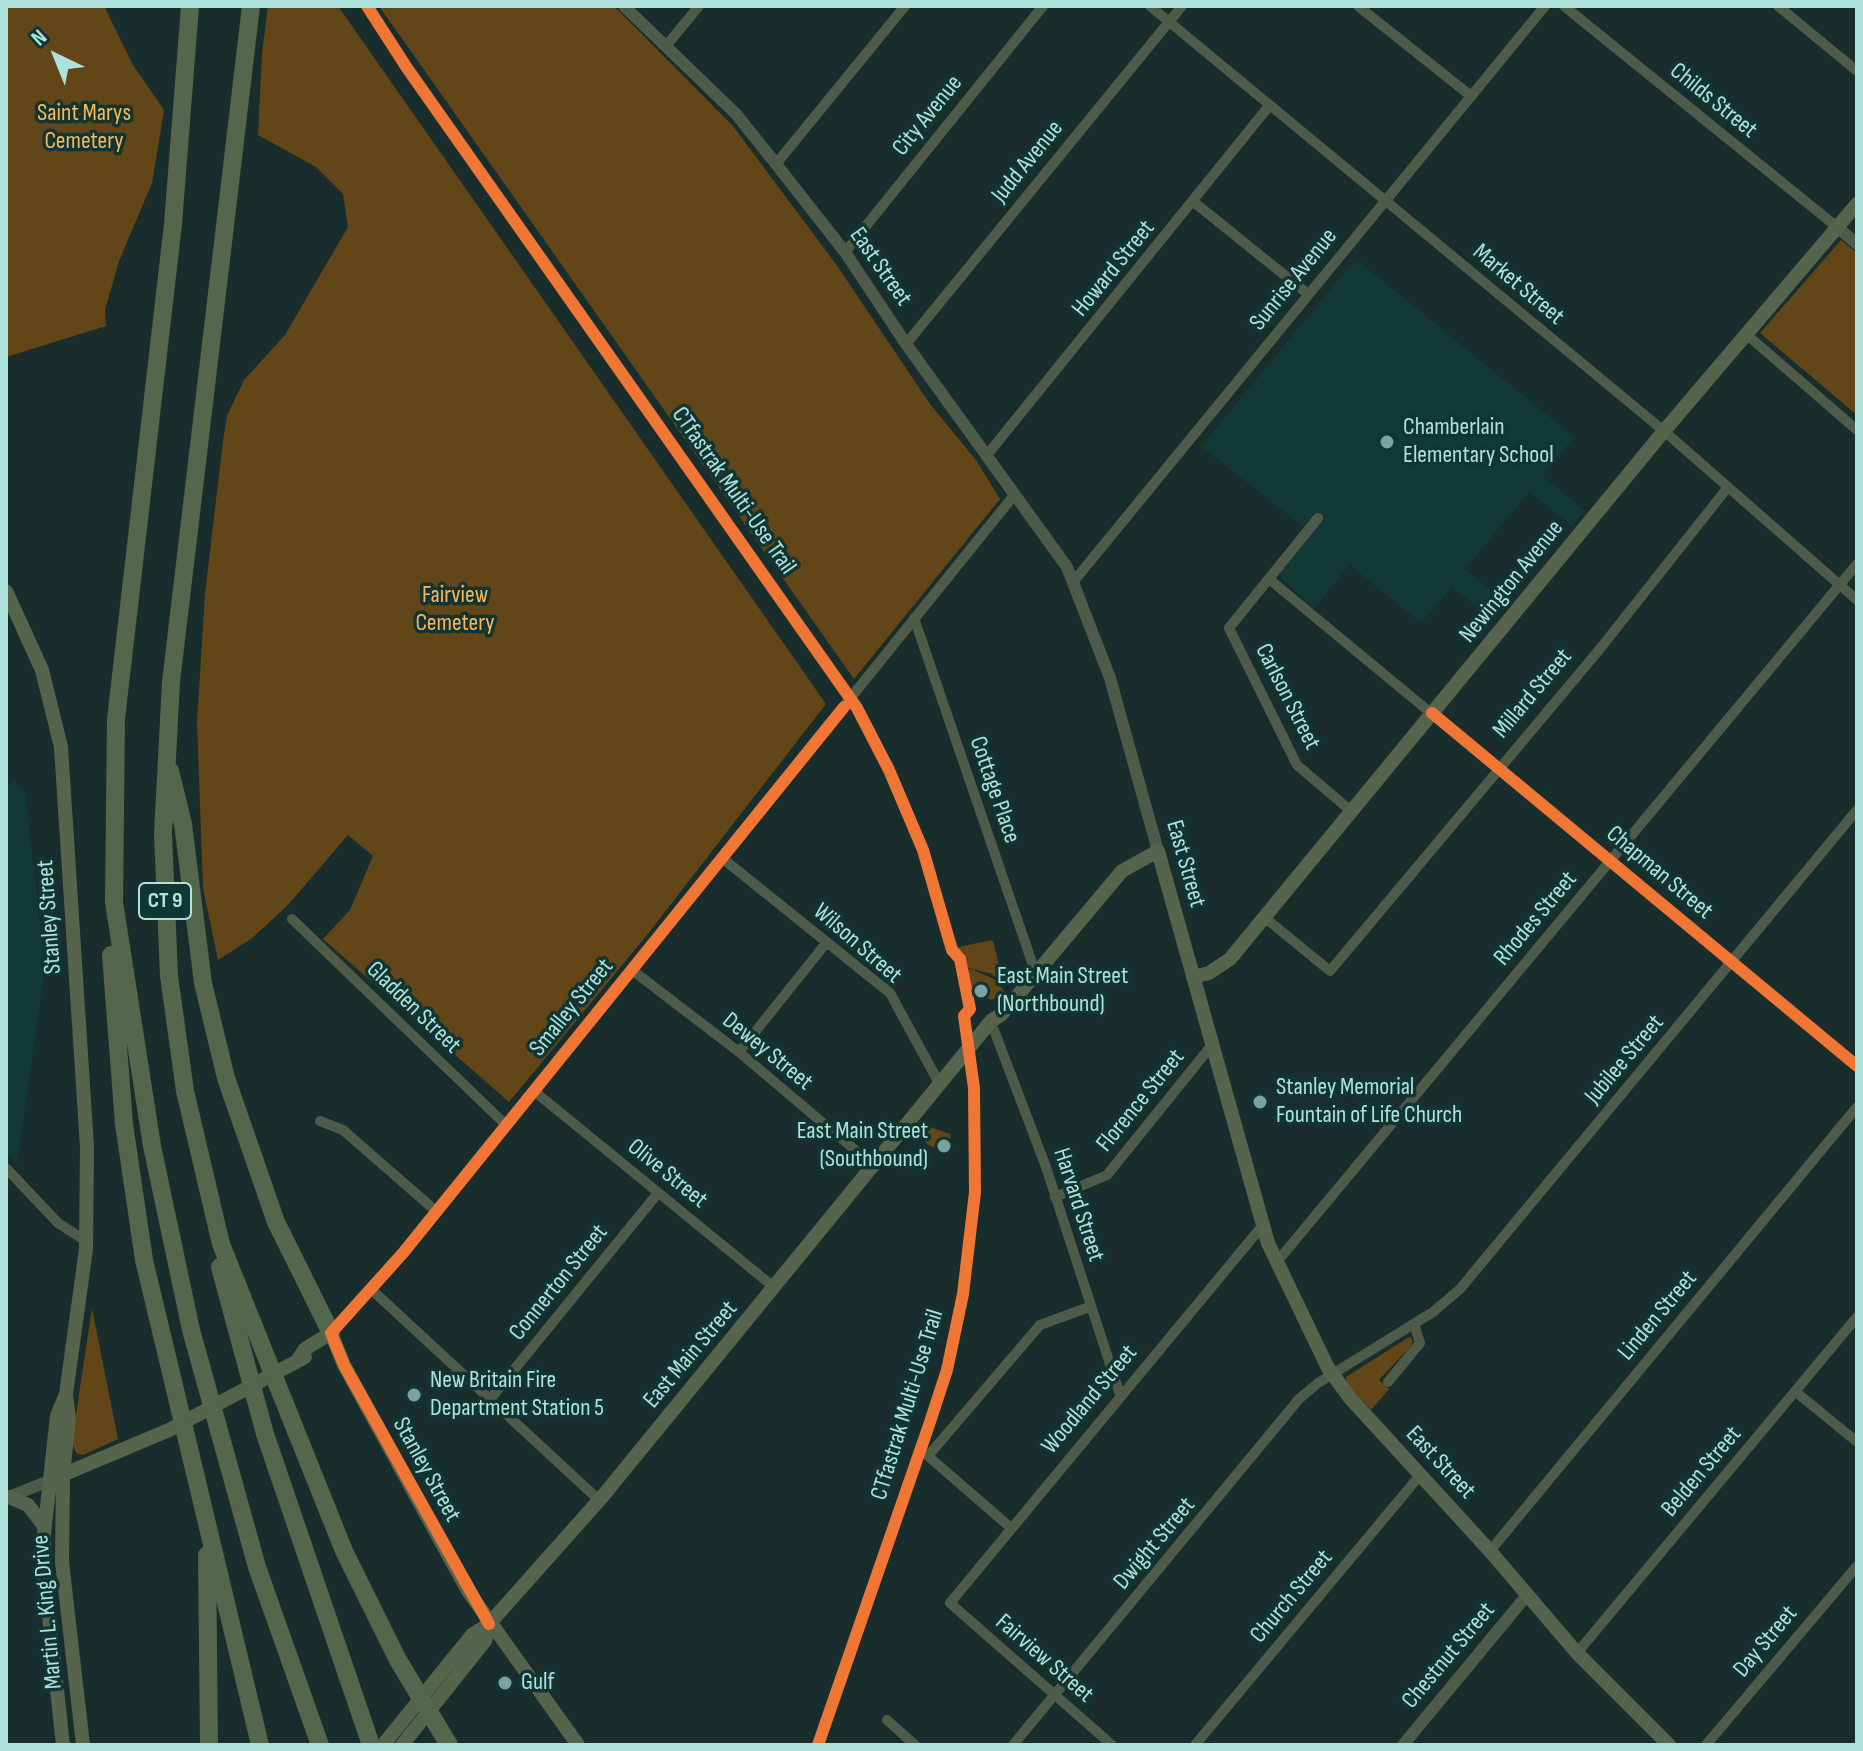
<!DOCTYPE html>
<html>
<head>
<meta charset="utf-8">
<style>
  body { margin:0 }
  #map { position:relative; width:1863px; height:1751px; overflow:hidden; background:#192d2c; font-family:"Sofia Sans Condensed",sans-serif }
  canvas { display:block }
  .frame { position:absolute; inset:0; border:8px solid #afe1dd; pointer-events:none }
  .north { position:absolute; left:16px; top:16px; width:80px; height:80px; -webkit-text-stroke:6px #113533; paint-order:stroke; rotate:317deg; font-size:22px; font-weight:700; line-height:32px; text-align:center; color:#afe1dd }
  .north::after { content:''; display:block; margin:auto; width:28px; height:36px; background:#afe1dd; clip-path:polygon(50% 0,100% 100%,50% 72%,0 100%) }
</style>
</head>
<body>
<div id="map">
<canvas width="1863" height="1751"></canvas>
<div class="frame"></div>
<div class="north">N</div>
</div>
<script>
const ctx = document.querySelector('canvas').getContext('2d');
ctx.lineJoin = 'round';
function fill(path, color) {
  ctx.fillStyle = color;
  ctx.fill(path, 'evenodd');
}
function shape(rows) {
  const path = new Path2D();
  for (const r of rows) {
    path.moveTo(r[0], r[1]);
    for (let i = 2; i < r.length; i += 2) path.lineTo(r[i], r[i + 1]);
  }
  return path;
}
function trace(path, color, width, dash) {
  ctx.strokeStyle = color;
  ctx.lineWidth = width;
  ctx.lineCap = dash ? 'butt' : 'round';
  ctx.setLineDash(dash || []);
  ctx.stroke(path);
}
function label(font, color, halo, rows, align = 'center') {
  ctx.font = font + ' "Sofia Sans Condensed",sans-serif';
  ctx.lineWidth = 7;
  ctx.setLineDash([]);
  ctx.textBaseline = 'middle';
  ctx.strokeStyle = halo;
  ctx.fillStyle = color;
  for (const [text, x, y, turn = 0] of rows) {
    ctx.save();
    ctx.translate(x, y);
    ctx.rotate((+turn || 0) * Math.PI / 180);
    ctx.textAlign = isNaN(turn) ? turn : align;
    if (halo) ctx.strokeText(text, 0, 0);
    ctx.fillText(text, 0, 0);
    ctx.restore();
  }
}
fill(shape([
  [1356,259,1574,437,1542,476,1585,511,1572,526,1529,492,1465,569,1508,604,1494,620,1452,587,1421,623,1349,564,1314,609,1278,576,1311,533,1201,446],
  [14,780,25,793,45,968,17,1164,6,1152,6,788]
]), '#133937');
fill(shape([
  [6,6,104,6,133,65,164,110,152,183,119,261,105,310,106,326,6,357],
  [268,6,338,6,826,704,647,935,509,1102,323,939,350,910,373,856,348,835,288,905,251,939,218,960,203,888,197,722,205,594,223,441,227,416,244,380,285,335,348,227,343,194,316,167,258,135,262,54],
  [379,6,614,6,733,126,838,267,930,404,976,460,1000,499,854,679],
  [1841,240,1857,253,1857,415,1760,333],
  [991,940,993,941,1004,986,992,974,965,967,965,958,955,948],
  [971,969,994,979,1005,992,992,1000,968,989,965,970],
  [930,1127,950,1134,950,1154,928,1145,918,1134],
  [92,1308,118,1439,83,1455,76,1453,72,1441],
  [1409,1337,1413,1340,1411,1346,1379,1380,1389,1389,1371,1410,1347,1385,1346,1377]
]), '#634618');
trace(shape([
  [1150,6,1664,431,1857,600],
  [1358,6,1471,96],
  [1564,6,1837,227],
  [1778,6,1857,71],
  [666,46,699,6],
  [776,164,905,6],
  [1195,203,1308,294],
  [845,252,1043,6],
  [1746,334,1857,430],
  [906,344,1182,6],
  [987,455,1269,106],
  [1318,518,1229,628,1297,765,1351,811],
  [1269,579,1857,1066],
  [1074,581,1545,6],
  [914,618,1036,974],
  [722,858,890,993,939,1083],
  [1264,917,1330,971,1599,650,1728,487],
  [292,919,506,1125],
  [632,970,739,1052,875,1167],
  [994,1030,1046,1167,1120,1395],
  [739,1052,827,942],
  [534,1091,775,1288],
  [320,1121,343,1130,437,1212],
  [6,1168,58,1223,86,1241],
  [1055,1197,1107,1175,1212,1045],
  [1276,1263,1857,564],
  [372,1290,600,1501],
  [331,1333,403,1253,1015,494],
  [1388,1382,1420,1343,1414,1324],
  [1796,1392,1857,1442],
  [491,1398,658,1193],
  [1011,1528,928,1456,1040,1325,1089,1307],
  [1490,1551,1857,1107],
  [1577,1653,1857,1317],
  [887,1720,915,1745],
  [1013,1745,1299,1399,1318,1383,1433,1312,1460,1289,1857,810],
  [1112,1745,950,1603,1263,1225],
  [1195,1745,1421,1474],
  [1706,1745,1857,1566]
]), '#4f5b49', 10);
trace(shape([
  [624,6,736,114,776,164,845,252,906,344,1067,567,1110,678,1158,851],
  [1837,227,1857,244],
  [6,1498,49,1481],
  [1403,1745,1528,1594]
]), '#4f5b49', 12);
trace(shape([
  [6,591,42,670,61,747,87,1147,86,1249,66,1394,57,1416,44,1534,45,1579,63,1745],
  [1193,977,1209,973,1230,959,1664,431,1857,204],
  [299,1358,305,1349,331,1333,344,1365,468,1591,578,1745],
  [66,1395,69,1418,63,1475,62,1562,83,1745],
  [55,1478,169,1430,305,1357],
  [9,1497,28,1505,44,1526],
  [383,1745,472,1635,489,1624,602,1497,991,1021,1002,1014,1122,871,1158,851,1268,1243,1328,1368,1350,1398,1490,1551,1577,1653,1669,1745],
  [402,1745,485,1641,489,1624]
]), '#56644d', 14);
trace(shape([
  [190,6,173,224,116,719,114,902,152,1146,191,1330,257,1567,320,1745],
  [251,6,171,682,163,834,169,976,185,1091,221,1244,344,1551,398,1660,449,1745],
  [170,771,183,824,203,983,226,1078,276,1222,331,1333],
  [111,955,124,1124,144,1260,260,1745],
  [220,1267,265,1434,371,1745],
  [207,1555,209,1745]
]), '#54664b', 18);
trace(shape([
  [367,6,407,68,857,708,889,770,923,850,952,950,960,959,970,1009,964,1016,974,1088,975,1192,963,1294,947,1370,929,1425,818,1745],
  [1432,713,1857,1066],
  [489,1624,344,1365,331,1333,403,1253,844,707]
]), '#f07635', 12);
for (const [x, y, r, color] of [
  [1387,442,8,"#7aa29f"],
  [981,991,8,"#7aa29f"],
  [1260,1102,8,"#7aa29f"],
  [944,1146,8,"#7aa29f"],
  [414,1395,8,"#7aa29f"],
  [505,1683,8,"#7aa29f"]
]) {
  const dot = new Path2D();
  dot.arc(x, y, r, 0, 2 * Math.PI);
  ctx.fillStyle = color;
  ctx.fill(dot);
  trace(dot, '#113533', 3);
}
for (const [x, y, w] of [
  [165,901,52]
]) {
  const box = new Path2D();
  box.roundRect(x - w / 2, y - 18, w, 36, 6);
  ctx.fillStyle = '#113533';
  ctx.fill(box);
  trace(box, '#afe1dd', 2);
}
label('bold 22px', '#afe1dd', null, [
  ["CT 9",165,901]
]);
label('24px', '#afe1dd', '#113533', [
  ["Childs Street",1713,101,39],
  ["City Avenue",928,116,-51],
  ["Judd Avenue",1028,162,-51],
  ["East Street",880,267,55],
  ["Howard Street",1114,269,-51],
  ["Sunrise Avenue",1294,280,-51],
  ["Market Street",1518,285,40],
  ["CTfastrak Multi-Use Trail",733,491,55],
  ["Newington Avenue",1512,582,-51],
  ["Millard Street",1533,694,-50],
  ["Carlson Street",1287,697,63],
  ["Cottage Place",994,790,71],
  ["East Street",1185,864,74],
  ["Chapman Street",1659,873,40],
  ["Stanley Street",50,917,-94],
  ["Rhodes Street",1536,919,-50],
  ["Wilson Street",857,944,41],
  ["Gladden Street",413,1008,44],
  ["Smalley Street",572,1008,-51],
  ["Dewey Street",767,1052,39],
  ["Jubilee Street",1625,1060,-50],
  ["Florence Street",1141,1101,-51],
  ["Olive Street",667,1174,39],
  ["Harvard Street",1078,1205,72],
  ["Connerton Street",559,1283,-51],
  ["Linden Street",1658,1316,-50],
  ["East Main Street",691,1355,-50],
  ["Woodland Street",1090,1400,-50],
  ["CTfastrak Multi-Use Trail",908,1405,-73],
  ["East Street",1440,1463,47],
  ["Stanley Street",426,1470,61],
  ["Belden Street",1702,1472,-50],
  ["Dwight Street",1155,1544,-50],
  ["Church Street",1292,1597,-50],
  ["Martin L. King Drive",48,1612,-95],
  ["Day Street",1766,1642,-50],
  ["Chestnut Street",1449,1656,-50],
  ["Fairview Street",1044,1659,41]
]);
label('24px', '#ffb657', '#113533', [
  ["Saint Marys",84,114],
  ["Cemetery",84,142],
  ["Fairview",455,596],
  ["Cemetery",455,624]
]);
label('24px', '#afe1dd', '#113533', [
  ["Chamberlain",1403,428],
  ["Elementary School",1403,456],
  ["East Main Street",997,977],
  ["(Northbound)",997,1005],
  ["Stanley Memorial",1276,1088],
  ["Fountain of Life Church",1276,1116],
  ["East Main Street",928,1132,"right"],
  ["(Southbound)",928,1160,"right"],
  ["New Britain Fire",430,1381],
  ["Department Station 5",430,1409],
  ["Gulf",521,1683]
], 'left');
</script>
</body>
</html>
